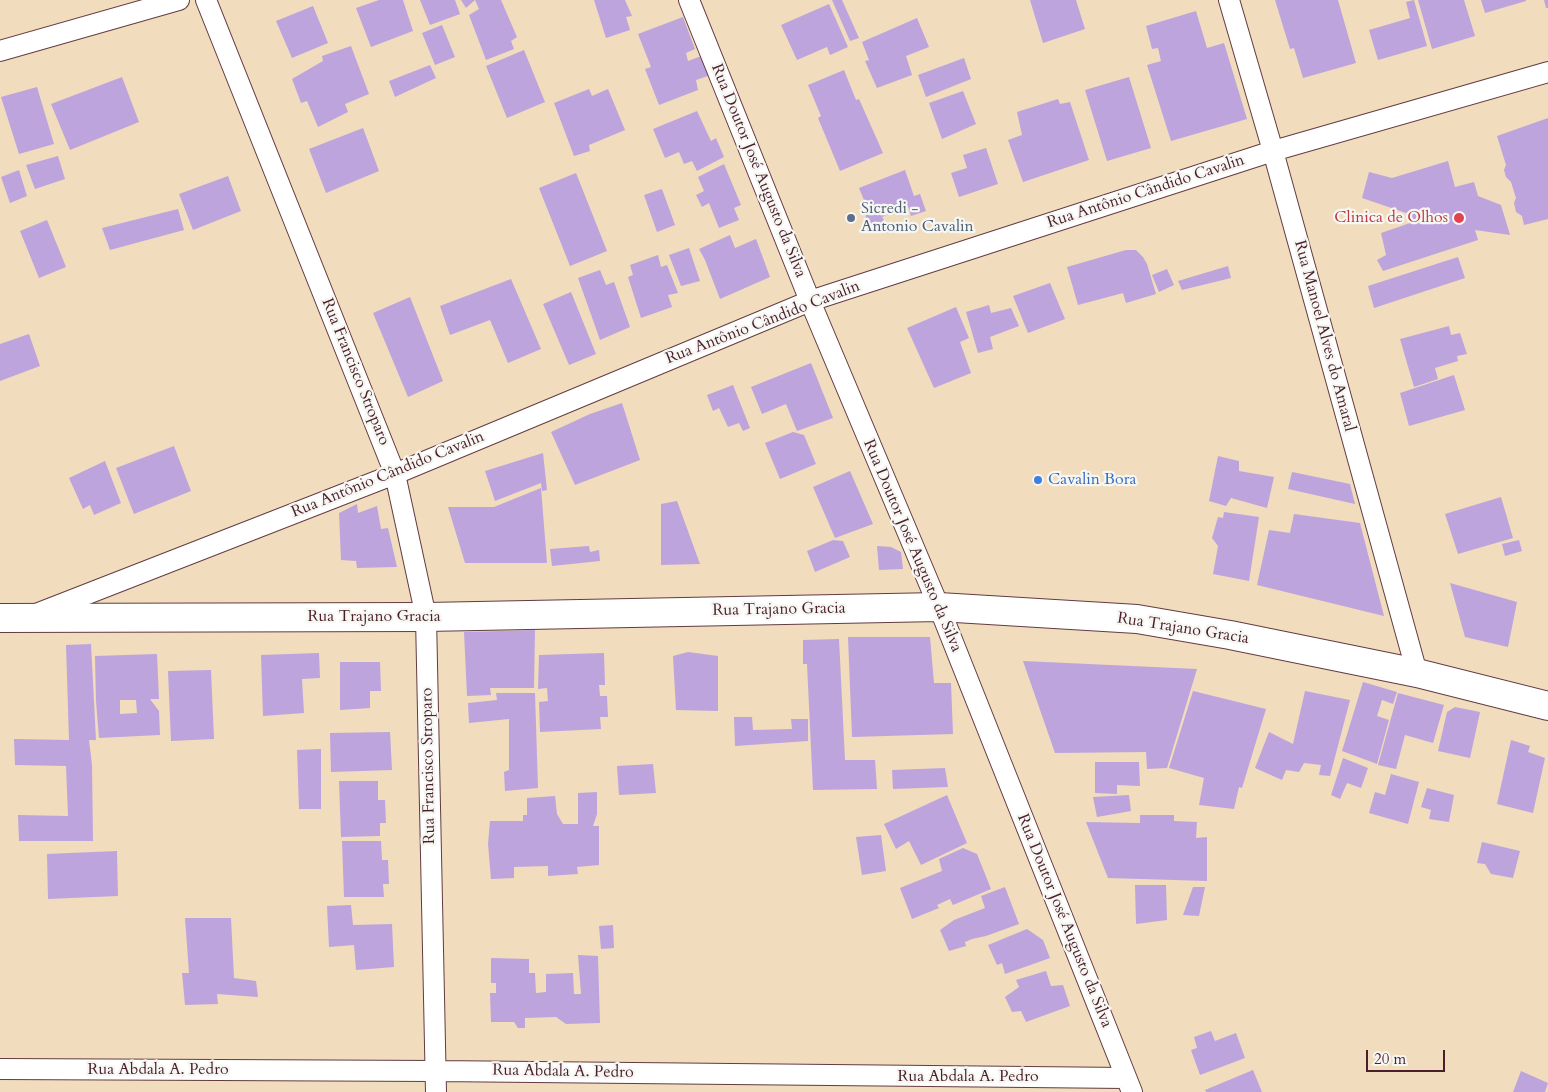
<!DOCTYPE html>
<html>
<head>
<meta charset="utf-8">
<style>
  body { margin:0 }
  #map { position:relative; width:1548px; height:1092px; overflow:hidden; background:#f1dcbd; font-family:Cardo,serif }
  canvas { display:block }
  .scale { position:absolute; left:1366px; top:1050px; width:79px; height:22px; box-sizing:border-box; border:2px solid #4a1f2b; border-top:0; padding-left:6px; font-size:15px; line-height:18px; white-space:nowrap; color:#4a1f2b; -webkit-text-stroke:4px #f6f6f2; paint-order:stroke }
</style>
</head>
<body>
<div id="map">
<canvas width="1548" height="1092"></canvas>
<div class="scale">20 m</div>
</div>
<script>
const ctx = document.querySelector('canvas').getContext('2d');
ctx.lineJoin = 'round';
function fill(path, color) {
  ctx.fillStyle = color;
  ctx.fill(path, 'evenodd');
}
function shape(rows) {
  const path = new Path2D();
  for (const r of rows) {
    path.moveTo(r[0], r[1]);
    for (let i = 2; i < r.length; i += 2) path.lineTo(r[i], r[i + 1]);
  }
  return path;
}
function trace(path, color, width, dash) {
  ctx.strokeStyle = color;
  ctx.lineWidth = width;
  ctx.lineCap = dash ? 'butt' : 'round';
  ctx.setLineDash(dash || []);
  ctx.stroke(path);
}
function label(font, color, halo, rows, align = 'center') {
  ctx.font = font + ' Cardo,serif';
  ctx.lineWidth = 4.5;
  ctx.setLineDash([]);
  ctx.textBaseline = 'middle';
  ctx.strokeStyle = halo;
  ctx.fillStyle = color;
  for (const [text, x, y, turn = 0] of rows) {
    ctx.save();
    ctx.translate(x, y);
    ctx.rotate((+turn || 0) * Math.PI / 180);
    ctx.textAlign = isNaN(turn) ? turn : align;
    if (halo) ctx.strokeText(text, 0, 0);
    ctx.fillText(text, 0, 0);
    ctx.restore();
  }
}
fill(shape([
  [379,0,403,0,413,31,371,47,356,8],
  [420,0,455,0,460,14,430,25],
  [461,0,475,0,466,8],
  [475,0,501,0,517,37,511,41,514,49,486,60,469,15,479,9],
  [594,0,625,0,632,16,626,17,630,30,606,38],
  [832,0,842,0,859,38,850,41],
  [1030,0,1076,0,1085,29,1043,43],
  [1275,0,1338,0,1356,63,1303,78,1294,48,1290,49],
  [1414,0,1427,46,1378,60,1369,30,1410,18,1406,2],
  [1418,0,1464,0,1475,36,1432,49],
  [1481,0,1526,0,1526,1,1485,13],
  [1544,0,1548,0,1548,8,1546,8],
  [829,4,848,47,830,55,827,47,797,60,781,25],
  [313,6,328,43,292,58,276,21],
  [1196,11,1207,48,1224,43,1247,119,1171,141,1147,65,1161,61,1158,48,1152,49,1146,26],
  [683,17,695,49,686,53,688,61,704,55,711,75,696,80,698,90,659,105,645,69,651,67,638,34],
  [917,18,929,47,906,56,912,75,877,88,865,61,869,60,862,42],
  [442,25,455,57,435,65,422,33],
  [351,46,369,94,345,104,348,112,318,127,307,101,301,103,292,79,323,61,322,56],
  [524,50,545,102,507,118,486,66],
  [964,58,971,79,926,97,918,75],
  [430,65,436,78,395,97,389,81],
  [844,70,856,100,859,99,883,153,840,171,818,118,821,116,808,85],
  [122,77,139,122,70,150,51,104],
  [1129,77,1151,148,1107,161,1085,90],
  [37,87,54,144,19,154,1,97],
  [589,89,592,96,608,89,625,130,589,145,590,151,574,156,554,103],
  [963,91,976,124,942,139,929,103],
  [1058,99,1060,104,1070,102,1089,160,1023,182,1008,140,1022,135,1017,112],
  [697,111,711,141,716,138,724,157,697,171,692,161,684,164,679,152,665,158,653,129],
  [1548,118,1548,219,1524,225,1522,216,1516,212,1514,203,1516,198,1511,182,1506,177,1504,170,1506,165,1497,136],
  [363,128,379,171,326,193,309,149],
  [986,148,998,184,959,197,951,173,967,168,963,155],
  [58,156,65,179,35,189,26,165],
  [1448,161,1455,187,1474,182,1478,196,1501,205,1510,235,1475,230,1478,240,1383,271,1377,260,1386,255,1381,233,1413,222,1412,215,1362,198,1369,172,1392,178],
  [724,164,741,205,734,208,739,220,719,228,709,203,702,207,696,195,704,191,698,177],
  [19,170,27,196,10,203,1,177],
  [905,170,914,196,920,194,926,211,911,216,908,206,882,217,888,227,871,233,865,214,869,212,859,188],
  [576,173,607,251,570,266,539,188],
  [228,176,241,211,193,230,179,194],
  [662,189,675,225,657,232,644,195],
  [178,209,184,230,110,250,102,228],
  [47,220,66,267,39,278,20,231],
  [730,235,735,248,756,239,770,277,720,299,705,260,699,249],
  [689,248,700,281,681,286,669,255],
  [1126,250,1136,250,1143,257,1147,264,1156,294,1126,303,1123,293,1078,305,1067,267],
  [658,255,661,267,667,265,678,293,668,295,672,307,641,318,628,277,633,275,630,265],
  [1458,257,1465,278,1374,308,1368,286],
  [1228,266,1231,278,1182,290,1178,281],
  [1167,269,1174,285,1159,292,1152,275],
  [600,270,606,285,614,282,630,327,600,340,578,278],
  [511,279,541,349,508,363,490,320,450,335,440,306],
  [1050,283,1065,319,1028,333,1013,296],
  [571,292,596,354,569,365,543,304],
  [410,297,443,381,408,397,373,313],
  [989,305,991,313,1011,308,1019,326,990,337,993,349,978,353,966,312],
  [956,307,969,338,960,342,971,373,934,388,907,328],
  [1449,326,1451,335,1460,333,1467,354,1457,356,1458,361,1435,368,1438,379,1414,387,1400,339],
  [29,334,40,366,0,381,0,344],
  [811,363,833,418,797,431,786,404,762,414,751,387],
  [1454,375,1465,410,1409,426,1400,393],
  [733,385,750,428,743,431,739,423,728,427,719,408,713,411,707,395],
  [622,403,640,460,575,485,551,432,590,414],
  [793,432,804,435,816,464,780,479,765,443],
  [174,446,191,491,134,514,116,468],
  [543,453,547,490,542,491,541,483,495,501,485,471],
  [1218,456,1239,461,1239,471,1274,477,1267,508,1231,498,1226,506,1209,501],
  [105,461,121,503,94,515,90,505,83,509,69,478],
  [850,471,873,524,835,538,813,487],
  [1292,472,1350,484,1355,504,1288,489],
  [541,488,547,563,465,563,448,507,494,507],
  [1501,497,1513,538,1458,554,1445,514],
  [677,501,700,564,661,565,661,504],
  [357,504,358,513,377,506,381,529,388,528,397,567,357,568,356,561,341,560,339,513],
  [1224,512,1259,517,1249,581,1213,574,1218,546,1212,538,1218,517,1223,518],
  [1294,514,1360,523,1384,616,1257,585,1269,530,1290,533],
  [833,540,843,541,850,557,815,572,807,551],
  [1519,540,1522,551,1505,556,1502,544],
  [589,546,590,552,599,550,600,561,552,566,550,549],
  [877,546,891,547,901,552,903,569,879,570],
  [1450,583,1517,602,1508,647,1465,637],
  [535,630,534,688,490,688,491,695,467,696,464,632],
  [848,637,930,637,934,683,951,683,953,734,852,737],
  [839,639,845,760,875,760,877,789,813,790,807,664,803,664,803,640],
  [91,644,96,740,89,740,92,765,93,841,19,841,18,815,68,816,66,766,15,765,14,739,69,740,66,645],
  [688,652,718,656,718,711,676,710,673,656],
  [319,653,320,678,302,679,304,713,263,716,261,655],
  [604,653,605,685,599,685,600,696,607,696,608,717,600,717,601,729,540,732,539,702,548,701,547,688,538,689,539,655],
  [157,654,159,699,150,699,159,711,160,735,99,738,96,701,95,656],
  [120,700,136,700,137,713,120,714],
  [1023,661,1197,669,1167,768,1147,769,1146,752,1055,753],
  [340,662,380,662,381,691,370,691,370,708,340,710],
  [211,670,214,739,171,741,168,671],
  [1363,682,1397,692,1393,704,1382,700,1377,716,1389,720,1377,764,1342,751],
  [1193,691,1266,709,1242,788,1239,787,1234,809,1199,805,1204,778,1169,768],
  [1305,691,1350,700,1330,776,1319,775,1321,765,1304,763,1299,772,1286,770,1282,780,1255,768,1269,732,1293,744],
  [496,693,535,693,538,788,505,791,504,772,509,770,509,719,469,723,468,703,497,700],
  [1398,693,1444,705,1433,743,1405,735,1396,769,1378,765],
  [1455,707,1480,712,1470,758,1438,751,1447,712],
  [734,717,752,717,753,730,792,729,791,719,808,719,808,741,735,746],
  [390,732,392,770,331,772,330,733],
  [1511,740,1530,746,1528,752,1545,758,1533,813,1497,804],
  [321,749,321,809,299,809,297,750],
  [1343,758,1368,768,1361,788,1347,783,1340,799,1331,795],
  [1095,762,1139,762,1140,786,1117,785,1117,794,1095,793],
  [653,764,656,793,619,795,617,766],
  [945,768,948,787,893,789,892,770],
  [1391,774,1419,782,1408,824,1369,813,1375,792,1385,795],
  [339,781,378,781,378,800,385,800,386,823,380,823,380,836,341,837],
  [1427,788,1454,795,1449,822,1429,819,1431,810,1421,807],
  [597,792,597,814,593,826,599,826,599,865,577,867,578,874,548,876,548,866,514,867,514,878,491,879,488,844,490,821,523,821,523,815,527,815,527,798,555,796,557,814,563,824,578,824,578,793],
  [947,795,967,843,921,865,909,841,896,849,884,824],
  [1129,795,1131,811,1097,817,1093,797],
  [1140,815,1174,815,1174,821,1197,822,1196,838,1207,837,1207,881,1108,878,1086,822,1140,823],
  [881,835,886,871,862,875,856,837],
  [342,841,381,841,382,860,388,860,389,884,383,884,384,897,344,897],
  [1482,842,1520,851,1513,878,1491,874,1485,864,1477,863],
  [963,848,977,854,991,889,953,905,950,899,937,905,939,908,912,919,900,888,942,871,939,859],
  [117,851,118,896,48,899,47,854],
  [1135,885,1166,885,1167,920,1136,924],
  [1005,887,1019,924,986,936,972,939,965,942,966,946,949,951,940,930,954,920,985,908,981,896],
  [1193,887,1205,887,1199,916,1183,915],
  [351,905,353,925,392,924,394,967,356,970,354,945,329,947,327,906],
  [185,918,231,918,234,978,256,981,258,997,217,994,218,1004,185,1005,182,973,189,973],
  [613,925,614,948,601,949,599,926],
  [1027,929,1043,940,1050,958,1005,974,1002,963,997,965,988,945],
  [578,955,598,956,600,1023,566,1024,556,1017,525,1018,525,1028,518,1028,514,1022,491,1022,490,993,496,993,496,983,491,983,491,958,529,959,529,973,535,973,536,993,546,992,546,974,573,973,574,994,581,994],
  [1046,971,1051,986,1063,985,1070,1006,1026,1022,1021,1011,1012,1012,1005,997,1019,987,1016,980],
  [1211,1031,1215,1041,1236,1033,1245,1058,1200,1075,1191,1050,1197,1048,1194,1037],
  [1253,1070,1262,1092,1206,1092,1205,1090],
  [1521,1071,1548,1083,1545,1092,1513,1092]
]), '#bda4dd');
const minor = shape([
  [206,0,395,474,426,617,436,1092],
  [689,0,810,301,939,607,1132,1092],
  [1229,0,1273,151,1417,673],
  [0,51,179,0],
  [36,614,395,474,810,301,1273,151,1548,72],
  [0,1069,436,1071,1126,1078]
]);
const secondary = shape([
  [0,618,426,617,939,607,1137,619,1230,635,1417,673,1548,706]
]);
trace(minor, '#633b41', 22);
trace(secondary, '#633b41', 30);
trace(minor, '#fff', 20);
trace(secondary, '#fff', 28);
for (const [x, y, r, color] of [
  [851,218,5,"#5c6f8a"],
  [1459,218,6,"#e0444e"],
  [1038,480,5,"#3f7fe0"]
]) {
  const dot = new Path2D();
  dot.arc(x, y, r, 0, 2 * Math.PI);
  ctx.fillStyle = color;
  ctx.fill(dot);
  trace(dot, '#f6f6f2', 2);
}
label('16px', '#4a1f2b', '#f6f6f2', [
  ["Rua Doutor José Augusto da Silva",758,171,68],
  ["Rua Antônio Cândido Cavalin",1146,192,-18],
  ["Rua Antônio Cândido Cavalin",763,323,-21],
  ["Rua Manoel Alves do Amaral",1324,336,75],
  ["Rua Francisco Stroparo",355,372,68],
  ["Rua Antônio Cândido Cavalin",388,475,-22],
  ["Rua Doutor José Augusto da Silva",912,546,67],
  ["Rua Trajano Gracia",779,610,-1],
  ["Rua Trajano Gracia",374,617],
  ["Rua Trajano Gracia",1183,629,9],
  ["Rua Francisco Stroparo",429,766,-91],
  ["Rua Doutor José Augusto da Silva",1064,921,68],
  ["Rua Abdala A. Pedro",158,1070],
  ["Rua Abdala A. Pedro",563,1072,1],
  ["Rua Abdala A. Pedro",968,1077]
]);
label('16px', '#4e5e75', '#f6f6f2', [
  ["Sicredi -",861,209],
  ["Antonio Cavalin",861,227]
], 'left');
label('16px', '#be3a42', '#f6f6f2', [
  ["Clinica de Olhos",1448,218]
], 'right');
label('16px', '#366cbe', '#f6f6f2', [
  ["Cavalin Bora",1048,480]
], 'left');
</script>
</body>
</html>
